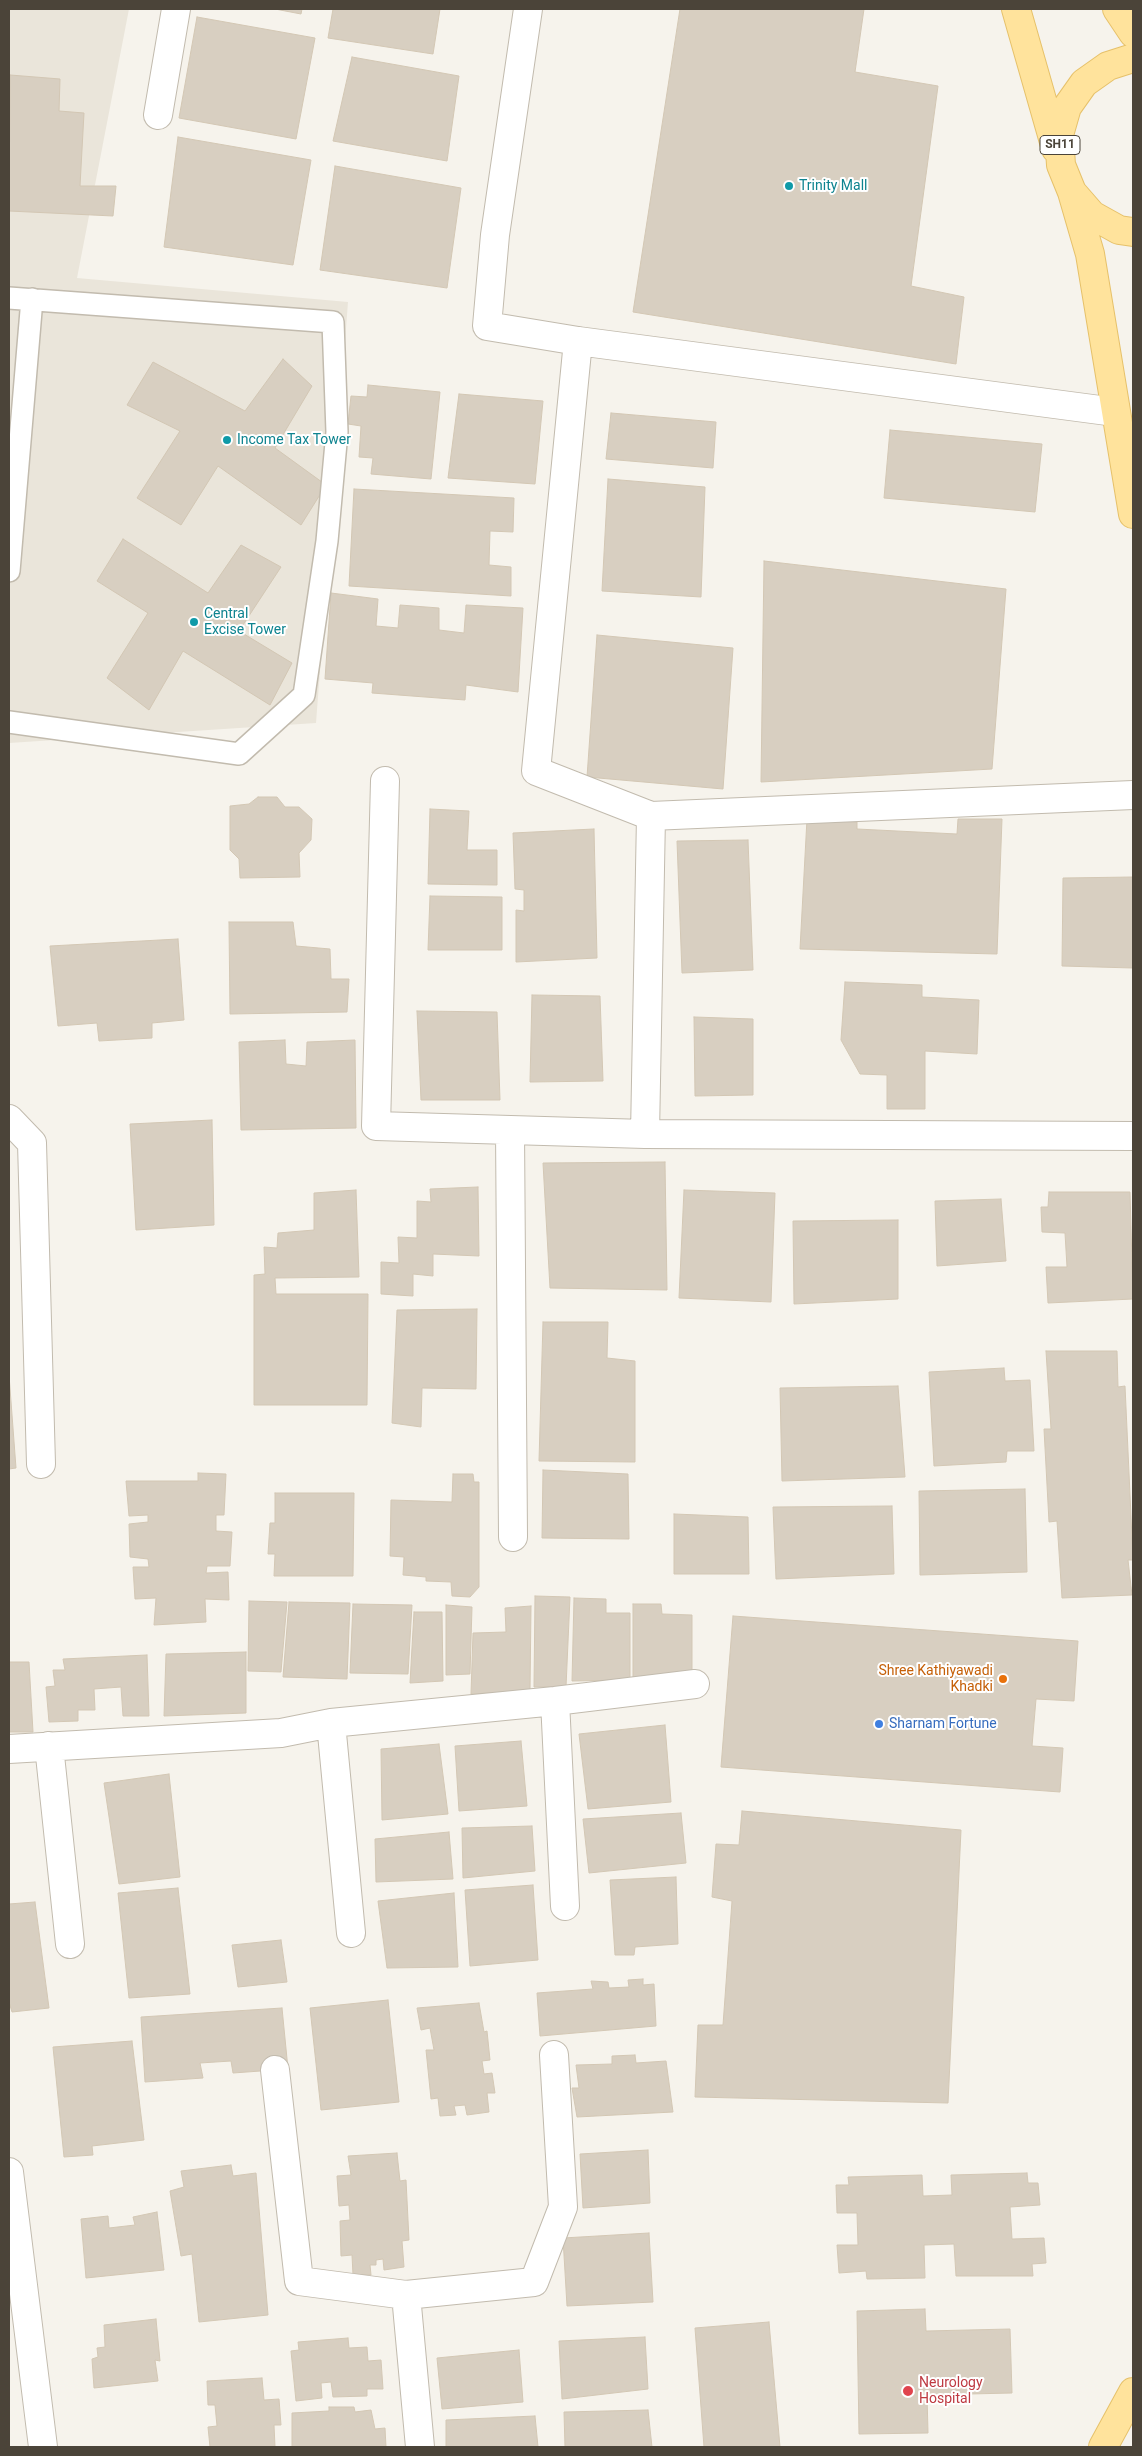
<!DOCTYPE html>
<html>
<head>
<meta charset="utf-8">
<style>
  body { margin:0 }
  #map { position:relative; width:1142px; height:2456px; overflow:hidden; background:#f6f3ec; font-family:Roboto,sans-serif }
  canvas { display:block }
  .frame { position:absolute; inset:0; border:10px solid #4b4439; pointer-events:none }
</style>
</head>
<body>
<div id="map">
<canvas width="1142" height="2456"></canvas>
<div class="frame"></div>
</div>
<script>
const ctx = document.querySelector('canvas').getContext('2d');
ctx.lineJoin = 'round';
function fill(path, color) {
  ctx.fillStyle = color;
  ctx.fill(path, 'evenodd');
}
function shape(rows) {
  const path = new Path2D();
  for (const r of rows) {
    path.moveTo(r[0], r[1]);
    for (let i = 2; i < r.length; i += 2) path.lineTo(r[i], r[i + 1]);
  }
  return path;
}
function trace(path, color, width, dash) {
  ctx.strokeStyle = color;
  ctx.lineWidth = width;
  ctx.lineCap = dash ? 'butt' : 'round';
  ctx.setLineDash(dash || []);
  ctx.stroke(path);
}
function label(font, color, halo, rows, align = 'center') {
  ctx.font = font + ' Roboto,sans-serif';
  ctx.lineWidth = 4;
  ctx.setLineDash([]);
  ctx.textBaseline = 'middle';
  ctx.strokeStyle = halo;
  ctx.fillStyle = color;
  for (const [text, x, y, turn = 0] of rows) {
    ctx.save();
    ctx.translate(x, y);
    ctx.rotate((+turn || 0) * Math.PI / 180);
    ctx.textAlign = isNaN(turn) ? turn : align;
    if (halo) ctx.strokeText(text, 0, 0);
    ctx.fillText(text, 0, 0);
    ctx.restore();
  }
}
fill(shape([
  [9,9,129,9,77,278,348,302,316,723,9,743]
]), '#eae5da');
const building = shape([
  [275,9,302,9,301,14,275,9],
  [333,9,440,9,433,54,328,38,333,9],
  [680,9,864,9,855,72,938,86,911,286,964,297,956,364,633,312,680,9],
  [197,17,315,38,296,139,179,118,197,17],
  [352,57,459,76,447,161,333,141,352,57],
  [10,75,60,79,59,111,84,113,80,186,116,186,113,216,9,211,10,75],
  [178,137,311,160,293,265,164,247,178,137],
  [335,166,461,188,447,288,320,270,335,166],
  [283,359,312,386,275,448,326,485,301,525,218,466,181,525,137,498,180,431,127,405,153,362,245,411,283,359],
  [368,385,440,392,431,479,371,474,373,458,359,457,361,426,348,424,351,396,367,397,368,385],
  [459,394,543,401,535,484,448,478,459,394],
  [611,413,716,422,713,468,606,459,611,413],
  [890,430,1042,444,1035,512,884,498,890,430],
  [608,479,705,487,701,597,602,591,608,479],
  [354,489,514,498,513,532,490,531,489,565,511,567,511,596,349,586,354,489],
  [123,539,208,593,241,545,281,567,239,631,292,663,270,705,183,651,149,710,107,678,148,613,97,581,123,539],
  [764,561,1006,589,992,769,761,782,764,561],
  [331,593,378,599,376,626,398,628,400,605,439,608,439,630,464,633,466,605,523,608,518,692,466,685,465,700,372,693,373,683,325,679,331,593],
  [597,635,733,648,723,789,587,777,597,635],
  [258,797,277,797,285,807,299,807,312,819,311,840,299,853,300,877,240,878,239,859,230,850,230,806,249,804,258,797],
  [430,809,469,811,467,850,497,850,497,885,428,884,430,809],
  [807,819,857,822,857,829,957,834,958,819,1002,819,997,954,800,949,807,819],
  [594,829,597,958,516,962,516,910,524,911,524,890,515,889,513,833,594,829],
  [748,840,753,970,682,973,677,841,748,840],
  [1133,877,1133,968,1062,966,1063,878,1133,877],
  [430,896,502,897,502,950,428,950,430,896],
  [229,922,293,922,296,946,330,949,331,979,349,979,347,1012,230,1014,229,922],
  [178,939,184,1020,152,1023,152,1038,99,1041,97,1023,58,1026,50,946,178,939],
  [845,982,922,985,922,997,979,1000,977,1054,925,1051,925,1109,887,1109,887,1075,860,1074,841,1040,845,982],
  [532,995,600,996,603,1081,530,1082,532,995],
  [417,1011,497,1012,500,1100,421,1100,417,1011],
  [694,1017,753,1019,753,1095,695,1096,694,1017],
  [285,1040,286,1064,306,1066,307,1042,355,1040,356,1128,241,1130,239,1042,285,1040],
  [212,1120,214,1225,136,1230,130,1124,212,1120],
  [665,1162,667,1290,550,1288,543,1163,665,1162],
  [478,1187,479,1256,433,1254,433,1276,413,1274,413,1296,381,1294,381,1262,399,1263,398,1237,417,1238,417,1201,431,1202,430,1189,478,1187],
  [356,1190,359,1277,275,1278,276,1294,368,1294,367,1405,254,1405,254,1275,265,1274,264,1247,277,1248,278,1233,314,1230,314,1193,356,1190],
  [684,1190,775,1193,771,1302,679,1298,684,1190],
  [1049,1192,1130,1192,1133,1299,1048,1303,1046,1267,1067,1267,1065,1233,1042,1232,1041,1207,1048,1207,1049,1192],
  [1001,1199,1006,1261,937,1266,935,1201,1001,1199],
  [898,1220,898,1299,794,1304,793,1221,898,1220],
  [477,1309,476,1389,422,1388,421,1427,392,1423,397,1310,477,1309],
  [543,1322,608,1322,607,1358,635,1361,635,1462,539,1461,543,1322],
  [1046,1351,1117,1351,1118,1387,1125,1386,1133,1560,1128,1560,1132,1595,1062,1598,1057,1521,1049,1522,1044,1429,1051,1429,1046,1351],
  [1004,1368,1005,1381,1030,1380,1034,1451,1007,1451,1006,1462,934,1466,929,1372,1004,1368],
  [9,1375,16,1468,9,1469,9,1375],
  [898,1386,905,1477,782,1481,780,1388,898,1386],
  [543,1470,628,1474,629,1539,542,1538,543,1470],
  [198,1473,226,1474,224,1515,216,1515,216,1531,232,1532,230,1566,207,1566,206,1573,228,1572,229,1600,205,1599,206,1622,154,1625,156,1598,135,1599,133,1567,149,1567,148,1559,130,1557,129,1524,148,1522,148,1515,129,1516,126,1481,198,1481,198,1473],
  [453,1474,473,1474,474,1482,479,1482,479,1587,470,1597,452,1596,451,1582,426,1581,426,1577,403,1575,404,1557,390,1556,391,1500,452,1502,453,1474],
  [1025,1489,1027,1572,920,1575,919,1491,1025,1489],
  [275,1493,354,1493,353,1576,274,1576,275,1554,268,1554,270,1523,275,1523,275,1493],
  [892,1506,894,1574,776,1579,773,1507,892,1506],
  [674,1514,748,1517,749,1574,674,1574,674,1514],
  [535,1596,570,1597,566,1687,534,1687,535,1596],
  [574,1598,606,1599,606,1613,630,1613,630,1680,572,1681,574,1598],
  [249,1601,287,1602,281,1672,248,1671,249,1601],
  [289,1602,350,1603,347,1679,283,1677,289,1602],
  [353,1604,412,1605,408,1674,350,1673,353,1604],
  [633,1604,661,1604,662,1614,692,1615,692,1678,633,1679,633,1604],
  [446,1605,472,1607,470,1674,446,1675,446,1605],
  [531,1606,530,1691,471,1694,473,1633,506,1632,505,1608,531,1606],
  [414,1612,442,1612,443,1681,410,1683,414,1612],
  [733,1616,1078,1641,1074,1701,1036,1699,1032,1746,1063,1748,1060,1792,721,1767,733,1616],
  [246,1652,246,1713,164,1716,166,1654,246,1652],
  [147,1655,149,1716,123,1716,121,1687,94,1689,95,1710,78,1710,78,1721,49,1722,46,1687,55,1686,53,1670,65,1670,63,1659,147,1655],
  [9,1662,29,1662,33,1732,9,1732,9,1662],
  [665,1725,671,1802,588,1809,579,1734,665,1725],
  [521,1741,527,1806,459,1811,455,1746,521,1741],
  [439,1744,448,1814,382,1820,381,1749,439,1744],
  [169,1774,180,1877,119,1884,104,1783,169,1774],
  [742,1811,961,1830,948,2103,695,2097,698,2025,723,2025,732,1901,712,1897,716,1844,739,1845,742,1811],
  [681,1813,686,1863,589,1873,583,1819,681,1813],
  [532,1826,535,1871,463,1878,462,1828,532,1826],
  [449,1832,453,1879,376,1882,375,1839,449,1832],
  [676,1877,678,1944,635,1947,634,1955,615,1955,610,1880,676,1877],
  [533,1885,538,1960,470,1966,465,1890,533,1885],
  [178,1888,190,1994,129,1998,118,1893,178,1888],
  [454,1893,458,1967,387,1968,378,1901,454,1893],
  [35,1902,49,2008,12,2012,9,2002,9,1904,35,1902],
  [281,1940,287,1982,238,1987,232,1945,281,1940],
  [643,1979,643,1985,654,1984,656,2026,540,2036,537,1993,593,1989,591,1981,608,1982,609,1988,629,1987,628,1980,643,1979],
  [388,2000,399,2102,321,2110,310,2008,388,2000],
  [479,2003,484,2032,487,2031,490,2060,482,2061,484,2074,492,2073,495,2093,487,2093,489,2112,467,2115,465,2105,454,2106,456,2115,440,2116,438,2098,431,2099,426,2050,434,2050,430,2028,421,2030,417,2008,479,2003],
  [282,2008,288,2069,233,2073,231,2061,200,2063,203,2078,145,2082,141,2017,282,2008],
  [132,2041,144,2140,92,2146,93,2155,64,2157,53,2047,132,2041],
  [635,2055,636,2063,666,2061,673,2112,577,2117,572,2088,579,2088,576,2065,612,2064,612,2056,635,2055],
  [648,2150,650,2203,583,2208,580,2154,648,2150],
  [397,2153,400,2181,406,2180,409,2240,402,2241,404,2267,384,2270,383,2259,376,2260,376,2265,370,2265,371,2275,353,2275,352,2255,341,2256,340,2221,350,2220,349,2205,339,2206,337,2176,351,2175,348,2156,397,2153],
  [231,2165,233,2176,256,2173,268,2315,199,2322,192,2254,181,2256,170,2191,184,2187,181,2171,231,2165],
  [1027,2173,1028,2183,1038,2183,1040,2205,1010,2207,1012,2239,1044,2238,1046,2263,1032,2264,1033,2276,956,2276,954,2244,924,2245,925,2278,867,2279,866,2271,839,2273,837,2245,858,2245,857,2213,837,2213,836,2185,849,2185,848,2177,922,2175,923,2196,952,2195,951,2175,1027,2173],
  [157,2212,164,2270,86,2278,81,2219,108,2216,109,2228,135,2225,133,2217,157,2212],
  [649,2233,653,2302,567,2306,563,2238,649,2233],
  [925,2309,926,2331,1010,2329,1012,2393,927,2395,928,2433,859,2434,857,2311,925,2309],
  [156,2319,160,2361,155,2360,158,2381,94,2388,92,2359,98,2357,97,2348,105,2347,104,2325,156,2319],
  [769,2322,780,2447,704,2447,695,2328,769,2322],
  [645,2337,648,2389,562,2399,559,2341,645,2337],
  [348,2338,349,2348,367,2347,368,2361,381,2360,383,2389,367,2389,367,2396,333,2397,331,2382,321,2383,322,2398,296,2401,291,2351,299,2350,298,2342,348,2338],
  [519,2350,523,2402,442,2409,437,2358,519,2350],
  [262,2378,264,2400,279,2399,281,2425,274,2425,275,2447,210,2447,208,2427,217,2426,215,2405,208,2405,207,2381,262,2378],
  [329,2407,354,2407,355,2412,371,2410,375,2429,385,2428,386,2447,292,2447,292,2413,329,2411,329,2407],
  [648,2410,652,2447,565,2447,564,2412,648,2410],
  [535,2416,538,2447,446,2447,446,2420,535,2416]
]);
fill(building, '#d8cfc1');
trace(building, '#d3c7b4', 1);
const lane = shape([
  [9,298,333,322,337,432,327,541,304,695,239,754,9,722],
  [9,571,32,299]
]);
const street = shape([
  [528,9,495,235,487,326,578,341,1115,412],
  [158,115,176,9],
  [578,341,536,771,651,816,645,1134],
  [385,781,376,1126,645,1134,1133,1136],
  [651,816,1133,795],
  [9,1119,32,1143,41,1464],
  [510,1130,513,1537],
  [555,1701,565,1906],
  [331,1723,351,1933],
  [49,1746,70,1944],
  [9,1749,281,1733,331,1723,555,1701,695,1684],
  [275,2070,299,2281,406,2295,534,2282,563,2207,554,2055],
  [9,2172,43,2447],
  [406,2295,420,2447]
]);
const primary = shape([
  [1016,9,1056,149],
  [1117,9,1133,33],
  [1133,58,1108,66,1084,83,1067,107,1059,135,1061,165,1072,192,1092,215,1119,230,1133,232],
  [1072,192,1090,254,1133,514],
  [1103,2447,1133,2392]
]);
trace(lane, '#c2bbae', 24);
trace(street, '#c2bbae', 30);
trace(primary, '#e6c16a', 30);
trace(lane, '#fff', 21);
trace(street, '#fff', 28);
trace(primary, '#ffe39c', 28);
for (const [x, y, r, color] of [
  [789,186,5,"#0f9aa8"],
  [227,440,5,"#0f9aa8"],
  [194,622,5,"#0f9aa8"],
  [1003,1679,5,"#e8710a"],
  [879,1724,5,"#3f7fe0"],
  [908,2391,6,"#e0444e"]
]) {
  const dot = new Path2D();
  dot.arc(x, y, r, 0, 2 * Math.PI);
  ctx.fillStyle = color;
  ctx.fill(dot);
  trace(dot, '#fff', 2);
}
for (const [x, y, w] of [
  [1060,145,40]
]) {
  const box = new Path2D();
  box.roundRect(x - w / 2, y - 9.5, w, 19, 4);
  ctx.fillStyle = '#fff';
  ctx.fill(box);
  trace(box, '#4b4439', 1);
}
label('bold 12px', '#4b4439', null, [
  ["SH11",1060,145]
]);
label('14px', '#0d838f', '#fff', [
  ["Trinity Mall",799,186],
  ["Income Tax Tower",237,440],
  ["Central",204,614],
  ["Excise Tower",204,630]
], 'left');
label('14px', '#c56008', '#fff', [
  ["Shree Kathiyawadi",993,1671],
  ["Khadki",993,1687]
], 'right');
label('14px', '#366cbe', '#fff', [
  ["Sharnam Fortune",889,1724]
], 'left');
label('14px', '#be3a42', '#fff', [
  ["Neurology",919,2383],
  ["Hospital",919,2399]
], 'left');
</script>
</body>
</html>
